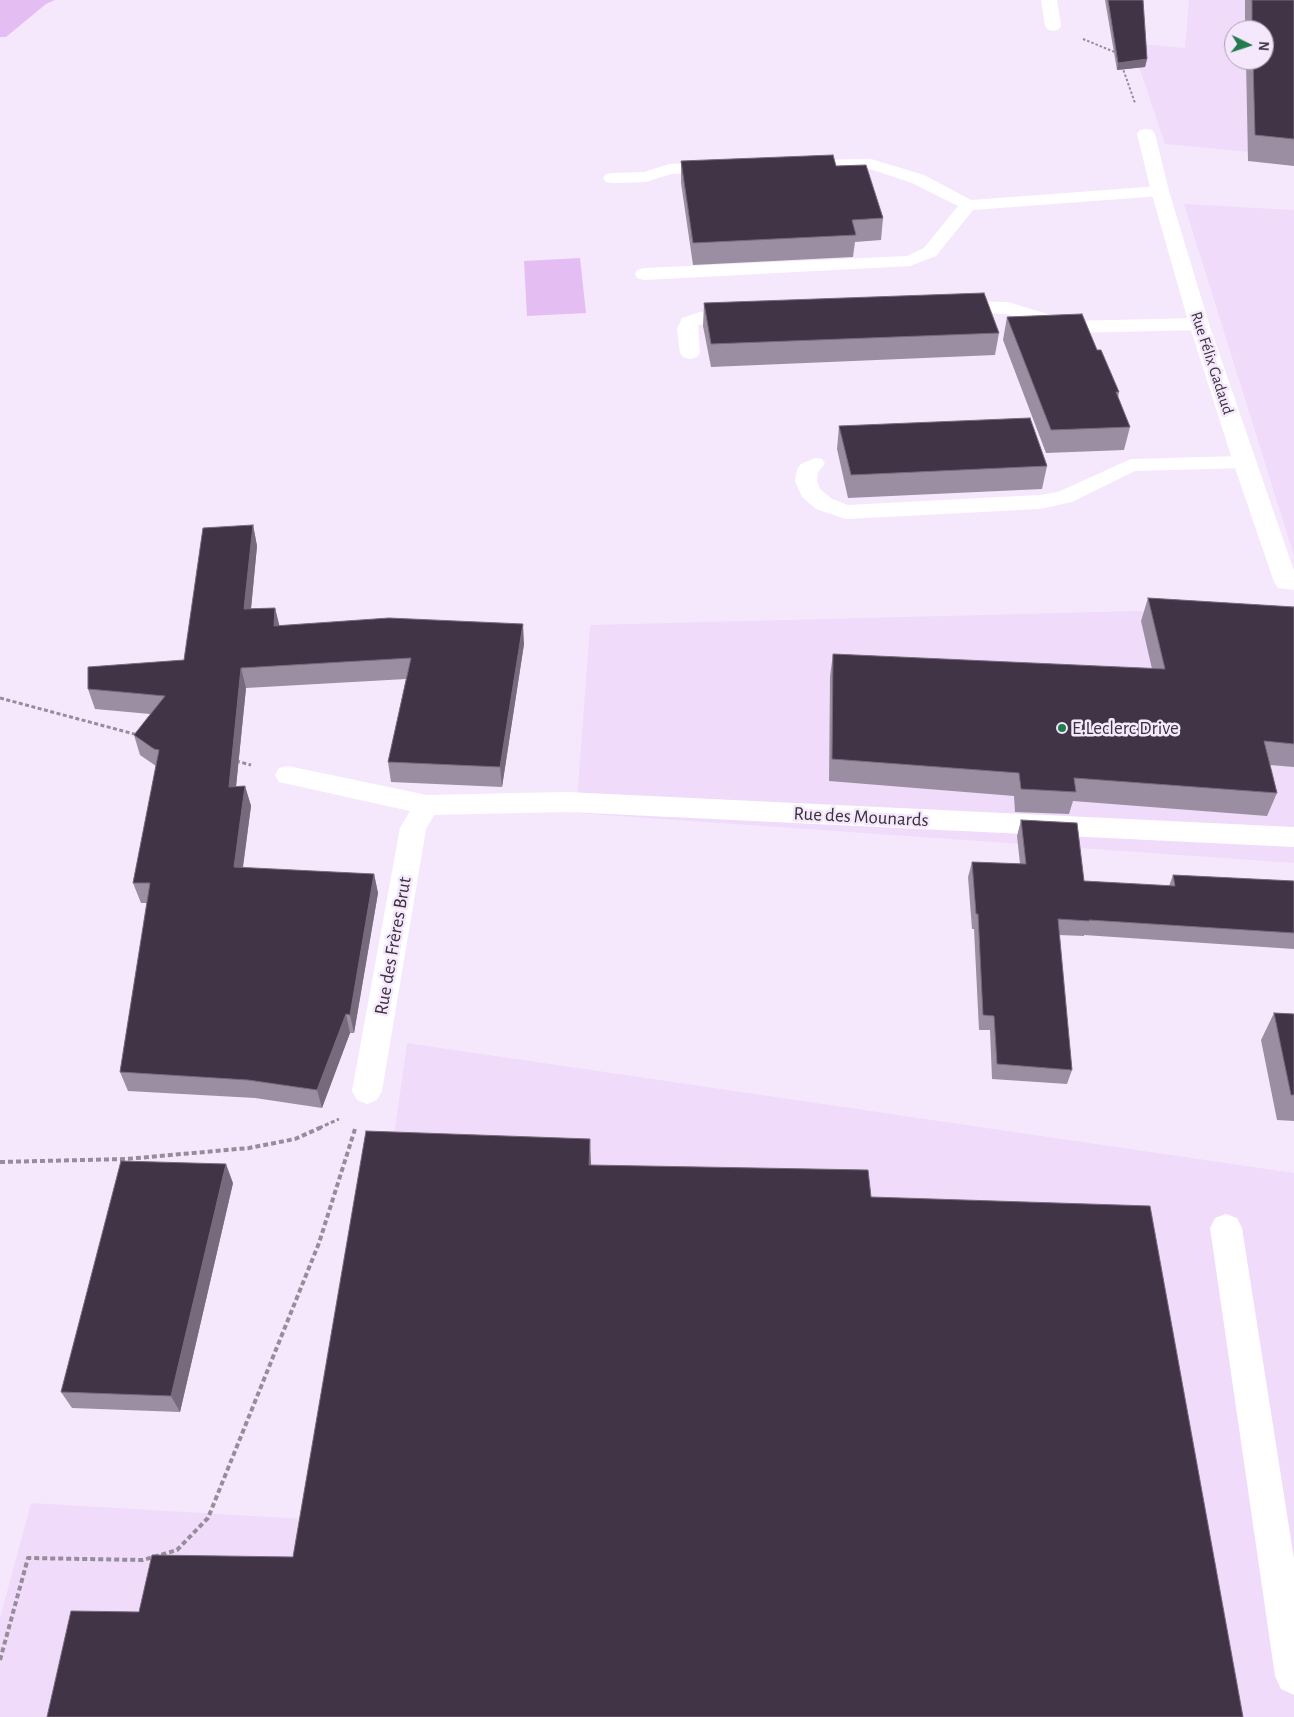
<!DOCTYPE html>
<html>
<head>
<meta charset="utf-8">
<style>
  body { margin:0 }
  #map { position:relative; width:1294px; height:1717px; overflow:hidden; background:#f6e8fc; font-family:"Alegreya Sans",sans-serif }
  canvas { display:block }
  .north { position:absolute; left:1224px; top:20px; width:50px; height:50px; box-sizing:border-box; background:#f6e8fc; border:1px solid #aa9faf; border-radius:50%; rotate:94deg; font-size:14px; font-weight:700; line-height:20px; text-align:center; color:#39323b }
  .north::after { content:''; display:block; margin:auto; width:18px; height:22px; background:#227a4d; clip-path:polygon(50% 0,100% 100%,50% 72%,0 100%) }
</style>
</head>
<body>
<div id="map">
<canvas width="1294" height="1717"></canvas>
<div class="north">N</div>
</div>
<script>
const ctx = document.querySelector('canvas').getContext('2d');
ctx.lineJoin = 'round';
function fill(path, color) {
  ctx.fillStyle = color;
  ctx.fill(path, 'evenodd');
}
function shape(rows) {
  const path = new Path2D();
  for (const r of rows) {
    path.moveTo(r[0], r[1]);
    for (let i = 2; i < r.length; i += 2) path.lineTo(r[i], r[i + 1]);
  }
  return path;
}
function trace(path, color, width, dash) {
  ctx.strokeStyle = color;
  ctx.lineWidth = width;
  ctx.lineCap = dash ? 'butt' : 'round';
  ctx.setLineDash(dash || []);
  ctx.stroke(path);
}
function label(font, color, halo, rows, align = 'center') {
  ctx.font = font + ' "Alegreya Sans",sans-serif';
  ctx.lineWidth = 5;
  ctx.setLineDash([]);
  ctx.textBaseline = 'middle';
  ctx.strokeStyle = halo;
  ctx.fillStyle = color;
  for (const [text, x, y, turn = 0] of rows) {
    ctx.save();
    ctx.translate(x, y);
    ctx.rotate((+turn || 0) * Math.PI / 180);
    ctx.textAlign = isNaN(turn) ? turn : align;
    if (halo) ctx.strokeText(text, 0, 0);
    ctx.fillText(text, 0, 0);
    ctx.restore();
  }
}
fill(shape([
  [1189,0,1294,0,1294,156,1165,144,1131,43,1185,48],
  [1234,30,1264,30,1264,60,1234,60],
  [1184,204,1294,210,1294,556],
  [1294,607,1294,863,576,813,590,625],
  [407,1043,1294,1173,1294,1717,0,1717,0,1618,31,1503,340,1521]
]), '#f1dbfa');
fill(shape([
  [0,0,55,0,46,4,6,37,0,37],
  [580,258,586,313,527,316,524,261]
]), '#e4bdf3');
trace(shape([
  [1083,39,1117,53],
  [1122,66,1135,103]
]), '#968c9a', 2, [2.5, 2]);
trace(shape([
  [0,698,138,735],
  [236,761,251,765],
  [319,1128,339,1119]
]), '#968c9a', 3, [4, 2.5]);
trace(shape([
  [0,1162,126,1159,249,1148,295,1139,322,1127],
  [0,1660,28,1558,143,1560,177,1550,208,1518,319,1243,355,1129]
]), '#968c9a', 4, [5, 3]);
fill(shape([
  [871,159,924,175,971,200,1160,186,1166,187,1169,191,1166,195,1160,196,973,210,936,256,910,266,644,280,637,278,635,274,637,270,644,268,907,256,924,248,958,206,912,183,870,169,801,170,795,169,793,165,795,161,801,160,871,159],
  [717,162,723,163,726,167,723,171,671,174,646,182,612,183,606,182,603,178,606,174,612,173,644,172,669,164,717,162],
  [955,301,1008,302,1070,321,1199,318,1206,320,1209,324,1206,328,1199,330,1069,333,1007,314,948,311,946,307,948,303,955,301],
  [739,310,746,312,749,316,746,320,698,325,700,353,697,357,690,359,683,357,680,353,677,329,682,318,700,312,739,310],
  [1244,456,1251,457,1254,462,1251,467,1244,468,1135,471,1072,502,1040,509,846,519,816,509,802,497,795,481,797,469,801,464,815,458,822,459,825,464,818,472,817,481,820,489,832,499,848,505,1040,495,1058,492,1131,459,1244,456],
  [288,766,427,795,436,798,440,805,426,829,382,1091,377,1100,367,1104,357,1100,352,1091,400,828,410,811,279,782,275,775,279,768,288,766],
  [1226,1214,1237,1218,1242,1228,1294,1559,1294,1695,1281,1689,1275,1676,1210,1228,1215,1218,1226,1214]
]), '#fff');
fill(shape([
  [1041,0,1057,0,1061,26,1059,29,1053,31,1047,29,1045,26,1041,0],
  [1146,129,1152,130,1155,134,1169,191,1209,324,1294,571,1294,590,1278,588,1274,582,1233,462,1189,324,1151,191,1137,134,1140,130,1146,129],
  [567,792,1294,827,1294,847,567,812,427,815,418,812,414,805,418,798,427,795,567,792]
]), '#fff');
fill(shape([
  [1105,0,1143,0,1147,59,1145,67,1117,70],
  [1245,0,1294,0,1294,166,1248,161,1246,60,1264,60,1264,30,1245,30],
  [681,161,836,166,883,218,881,240,855,242,853,257,693,265,681,183],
  [704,303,999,333,995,355,711,367,703,326],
  [1007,317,1097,350,1119,392,1118,398,1130,427,1124,450,1046,453,1003,340],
  [839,426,1047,466,1042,489,848,498,837,449],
  [253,525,257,546,251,609,275,608,279,626,524,644,502,787,391,782,388,762,406,679,246,688,236,787,245,786,251,806,243,868,374,874,378,893,354,1033,350,1033,322,1108,255,1098,128,1091,120,1072,147,903,141,903,133,883,156,766,140,755,134,735,150,714,95,709,88,689,184,660],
  [1148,598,1294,607,1294,767,1270,765,1277,793,1267,816,1073,801,1069,814,1015,812,1014,796,829,781,830,676,833,654,1152,669,1141,621],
  [1021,820,1084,881,1169,886,1173,875,1294,881,1294,949,1084,935,1084,936,1059,935,1072,1070,1067,1084,992,1079,990,1030,979,1030,974,929,972,929,968,877,972,862,1020,864,1017,836],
  [1274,1013,1294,1014,1294,1121,1277,1120,1261,1040],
  [233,1183,180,1412,72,1408,61,1392]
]), '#9c8ea2');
fill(shape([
  [1147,59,1145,67,1117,70,1118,63],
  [253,525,257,546,249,629,244,609],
  [275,608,280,628,274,626],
  [523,624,524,644,502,787,500,767],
  [241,668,246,688,234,806,229,787],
  [245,786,251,806,240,887,234,867],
  [374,874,378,893,354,1033,350,1015],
  [346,1014,350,1033,322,1108,317,1090],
  [590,1139,591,1164,591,1190,589,1165],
  [226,1164,233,1183,180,1412,171,1396]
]), '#786a7d');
const building = shape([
  [1108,0,1143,0,1147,59,1118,63,1108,0],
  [1252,0,1294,0,1294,139,1255,135,1253,60,1264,60,1264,30,1252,30,1252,0],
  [833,155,836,166,866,165,883,218,852,220,856,235,693,243,681,161,833,155],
  [984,293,999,333,711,344,704,303,984,293],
  [1082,314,1097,350,1101,350,1119,392,1116,392,1130,427,1051,430,1007,317,1082,314],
  [1030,418,1047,466,851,475,839,426,1030,418],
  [253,525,244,609,275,608,274,626,389,618,523,624,500,767,388,762,411,658,241,668,229,787,245,786,234,867,374,874,350,1015,346,1014,317,1090,248,1080,120,1072,150,883,133,883,159,750,154,749,134,735,165,696,88,689,88,667,184,660,203,528,253,525],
  [1148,598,1294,607,1294,744,1264,741,1277,793,1074,778,1076,792,1021,789,1019,773,832,759,833,654,1165,669,1148,598],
  [1021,820,1077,823,1084,881,1175,886,1173,875,1294,881,1294,933,1089,920,1089,921,1058,919,1072,1070,997,1064,994,1016,983,1015,978,914,976,914,972,862,1026,864,1021,820],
  [1274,1013,1294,1014,1294,1095,1291,1095,1274,1013],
  [366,1131,590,1139,589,1165,868,1170,871,1197,1150,1206,1243,1717,47,1717,71,1611,139,1612,152,1555,293,1557,366,1131],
  [121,1161,226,1164,171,1396,61,1392,121,1161]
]);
fill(building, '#423447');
trace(building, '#786a7d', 1);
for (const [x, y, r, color] of [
  [1062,728,5,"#227a4d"]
]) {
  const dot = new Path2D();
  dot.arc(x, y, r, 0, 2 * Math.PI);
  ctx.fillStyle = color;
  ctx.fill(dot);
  trace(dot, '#f6e8fc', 2);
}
label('16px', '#39323b', '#f6e8fc', [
  ["Rue Félix Gadaud",1212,363,72]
]);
label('19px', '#39323b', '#f6e8fc', [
  ["E.Leclerc Drive",1072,728]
], 'left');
label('19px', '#39323b', '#f6e8fc', [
  ["Rue des Mounards",861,817,3],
  ["Rue des Frères Brut",393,946,-80]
]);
</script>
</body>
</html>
